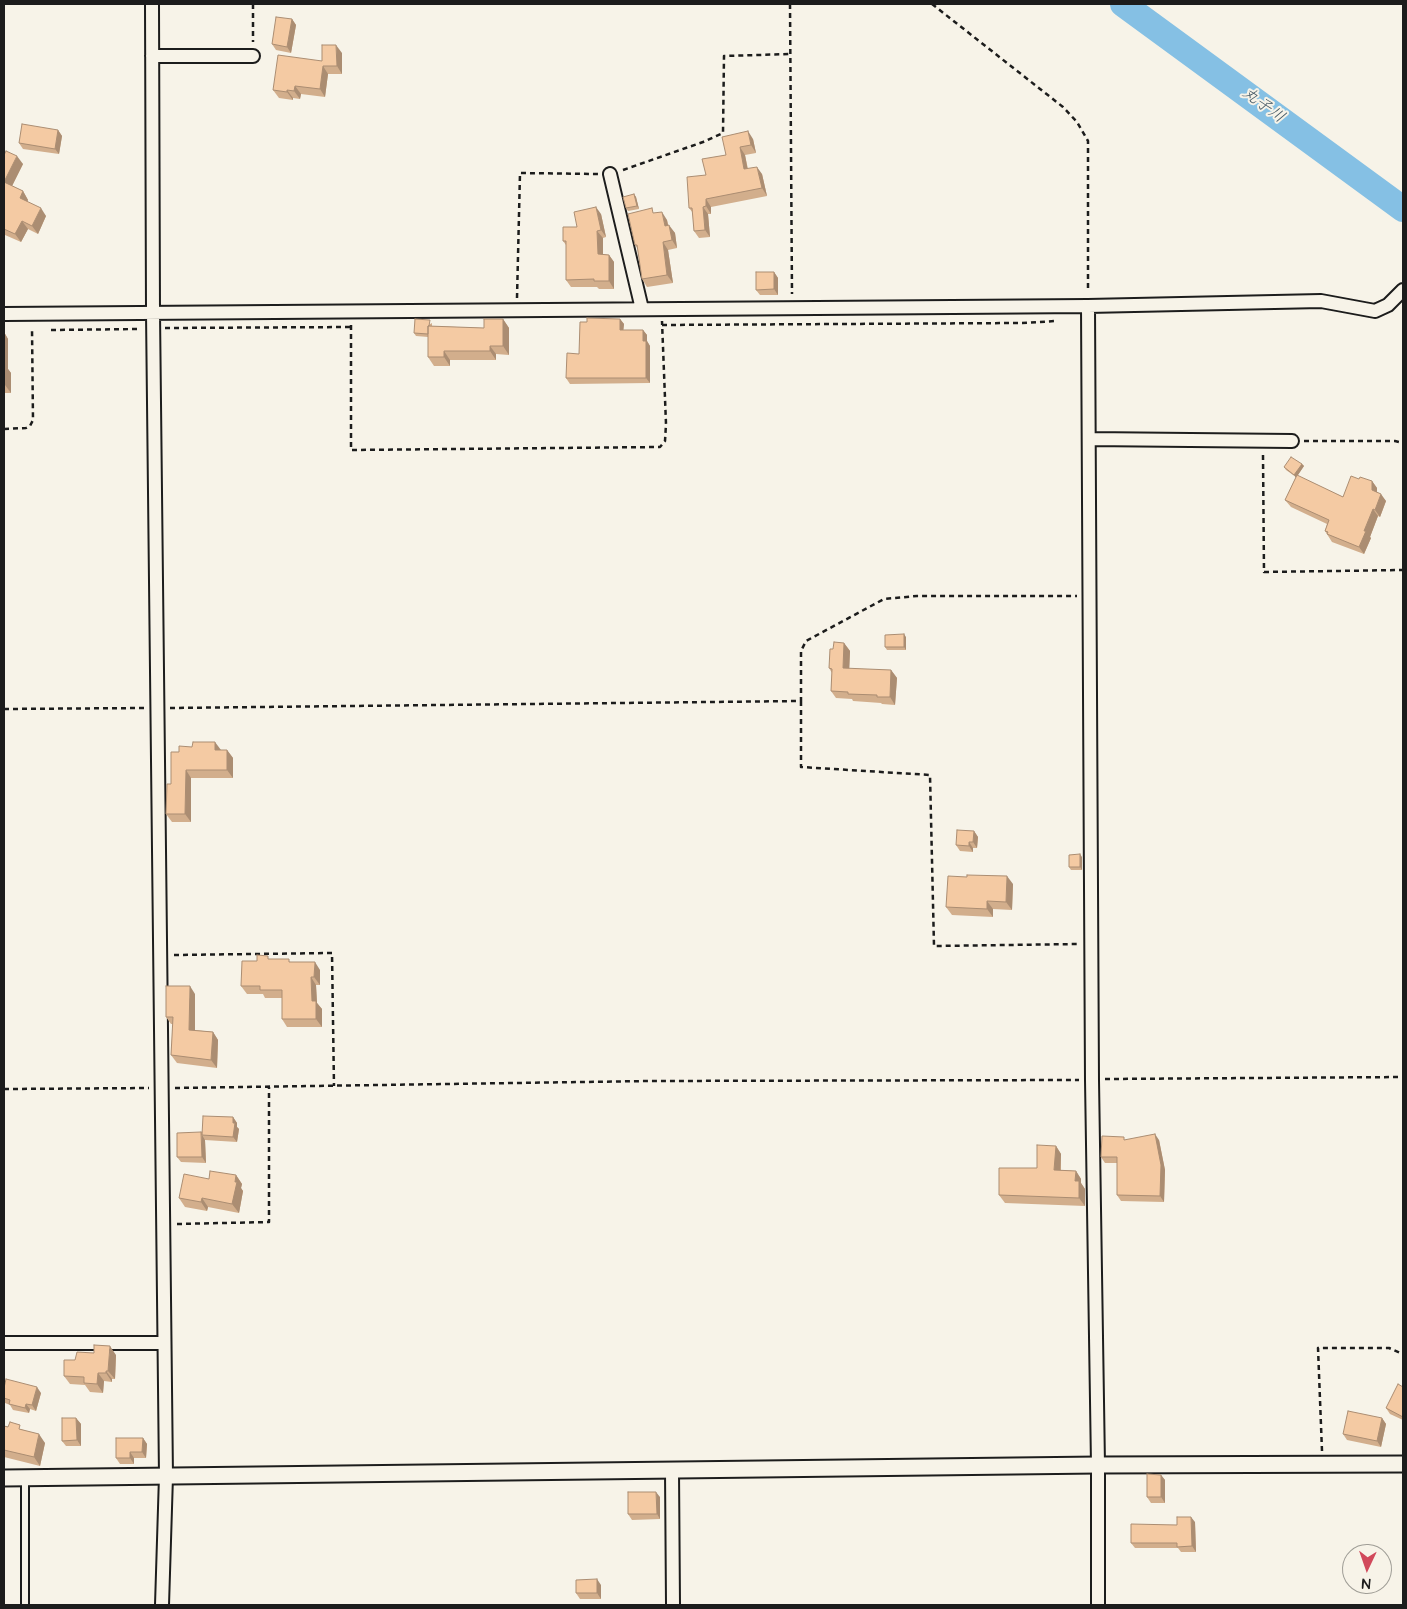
<!DOCTYPE html>
<html>
<head>
<meta charset="utf-8">
<style>
  body { margin:0 }
  #map { position:relative; width:1407px; height:1609px; overflow:hidden; background:#f7f3e8; font-family:"Architects Daughter",sans-serif }
  canvas { display:block }
  .frame { position:absolute; inset:0; border:5px solid #1c1c1c; pointer-events:none }
  .north { position:absolute; left:1342px; top:1544px; width:50px; height:50px; box-sizing:border-box; background:#f7f3e8; border:1px solid #9f9d96; border-radius:50%; rotate:183deg; font-size:14px; font-weight:700; line-height:20px; text-align:center; color:#1c1c1c }
  .north::after { content:''; display:block; margin:auto; width:18px; height:22px; background:#d1495b; clip-path:polygon(50% 0,100% 100%,50% 72%,0 100%) }
</style>
</head>
<body>
<div id="map">
<canvas width="1407" height="1609"></canvas>
<div class="frame"></div>
<div class="north">N</div>
</div>
<script>
const ctx = document.querySelector('canvas').getContext('2d');
ctx.lineJoin = 'round';
function shape(rows) {
  const path = new Path2D();
  for (const r of rows) {
    path.moveTo(r[0], r[1]);
    for (let i = 2; i < r.length; i += 2) path.lineTo(r[i], r[i + 1]);
  }
  return path;
}
function trace(path, color, width, dash) {
  ctx.strokeStyle = color;
  ctx.lineWidth = width;
  ctx.lineCap = dash ? 'butt' : 'round';
  ctx.setLineDash(dash || []);
  ctx.stroke(path);
}
function fill(path, color) {
  ctx.fillStyle = color;
  ctx.fill(path, 'evenodd');
}
function label(font, color, halo, rows, align = 'center') {
  ctx.font = font + ' "Architects Daughter","Klee One",sans-serif';
  ctx.lineWidth = 4;
  ctx.setLineDash([]);
  ctx.textBaseline = 'middle';
  ctx.strokeStyle = halo;
  ctx.fillStyle = color;
  for (const [text, x, y, turn = 0] of rows) {
    ctx.save();
    ctx.translate(x, y);
    ctx.rotate((+turn || 0) * Math.PI / 180);
    ctx.textAlign = isNaN(turn) ? turn : align;
    if (halo) ctx.strokeText(text, 0, 0);
    ctx.fillText(text, 0, 0);
    ctx.restore();
  }
}
trace(shape([
  [1123,4,1403,209]
]), '#85c0e4', 26);
const service = shape([
  [25,1605,25,1479]
]);
const minor = shape([
  [152,4,153,313,166,1476,162,1605],
  [152,56,253,56],
  [610,174,642,309],
  [1088,306,1092,1080,1098,1465,1098,1605],
  [4,314,1088,306,1321,301,1375,311,1388,305,1403,290],
  [1089,439,1292,441],
  [4,1343,163,1343],
  [672,1471,673,1605]
]);
const tertiary = shape([
  [4,1478,1098,1465,1403,1464]
]);
trace(service, '#1c1c1c', 10);
trace(minor, '#1c1c1c', 16);
trace(tertiary, '#1c1c1c', 19);
trace(shape([
  [253,4,253,42],
  [790,4,792,294],
  [932,4,1063,107,1077,122,1088,141,1088,292],
  [623,170,703,142,723,133,724,56,791,54],
  [517,298,520,173,598,174],
  [351,325,351,450,660,447,665,441,666,424,662,321],
  [662,325,1022,323,1056,321],
  [165,328,351,327],
  [51,330,139,329],
  [4,429,26,428,30,426,33,420,32,328],
  [1304,441,1395,441,1403,443],
  [1263,455,1264,572,1403,570],
  [801,701,801,767,930,775,934,946,1079,944],
  [170,708,801,701,801,651,806,641,884,599,917,596,1077,596],
  [4,709,145,708],
  [174,955,332,953,334,1086],
  [1105,1079,1403,1077],
  [175,1088,650,1081,1079,1080],
  [4,1089,149,1088],
  [177,1224,269,1222,269,1087],
  [1322,1451,1318,1348,1389,1348,1403,1354]
]), '#1c1c1c', 2.5, [5, 4]);
trace(service, '#f7f3e8', 6);
trace(minor, '#f7f3e8', 12);
trace(tertiary, '#f7f3e8', 15);
fill(shape([
  [292,19,296,25,291,53,276,50,272,44],
  [342,53,342,74,328,74,325,97,301,94,300,99,293,98,293,100,279,98,273,90,322,61],
  [58,130,62,136,59,154,23,149,19,143],
  [753,139,756,153,745,155,748,169,762,174,767,196,711,207,711,214,708,214,710,237,699,238,694,231,693,213,689,208,706,175,726,155],
  [4,155,23,164,12,186,23,191,28,200,27,202,46,216,38,234,28,229,21,242,5,235,4,233],
  [634,194,636,197,639,209,628,211,626,208],
  [655,213,667,220,668,226,675,233,677,248,668,250,673,283,647,287,642,279,638,249,635,245],
  [601,214,606,237,603,238,603,254,609,255,614,262,614,289,599,289,597,287,571,287,566,280,566,245,563,241,577,227],
  [774,272,778,278,778,295,760,295,756,290],
  [503,319,509,328,509,355,496,354,496,360,450,360,450,366,434,366,428,357,428,337,416,336,414,333,432,323,432,326,484,328],
  [620,319,624,324,623,330,643,330,647,335,647,341,650,346,650,383,570,384,566,378,579,354,587,322],
  [4,332,8,339,8,369,11,373,11,393,4,393],
  [1302,464,1304,466,1297,476,1343,497,1359,479,1372,481,1377,488,1377,492,1386,501,1380,517,1378,516,1370,537,1371,538,1364,554,1332,542,1325,531,1327,524,1291,507,1285,500,1296,477,1286,470,1284,467],
  [906,637,906,650,887,650,885,647],
  [844,643,850,651,849,669,891,670,897,678,895,705,882,704,881,703,853,701,852,699,836,698,831,691,832,673,829,668,833,649],
  [221,750,227,750,233,758,233,778,191,778,191,822,172,822,166,814,171,784,179,752],
  [974,831,978,837,977,848,973,848,973,852,960,851,956,845],
  [1082,857,1082,870,1071,870,1069,867],
  [967,877,1013,884,1012,910,993,909,993,917,952,915,946,907],
  [271,959,291,962,320,970,320,985,316,985,317,1003,322,1009,322,1027,287,1027,282,1019,282,998,265,998,263,994,247,994,241,986,257,961],
  [195,994,195,1030,213,1032,218,1040,217,1068,177,1063,171,1055,173,1024,171,1024,166,1017],
  [233,1117,237,1123,237,1127,239,1129,237,1142,205,1140,206,1163,181,1162,177,1157,201,1132],
  [1126,1140,1159,1140,1165,1170,1164,1202,1121,1201,1117,1195,1117,1163,1105,1163,1101,1157],
  [1056,1146,1061,1154,1061,1170,1076,1171,1081,1179,1081,1183,1085,1189,1085,1206,1005,1203,999,1195,1037,1168],
  [236,1175,242,1184,241,1188,243,1191,239,1213,208,1207,207,1211,185,1207,179,1198,209,1179],
  [116,1355,115,1379,112,1379,112,1382,104,1381,103,1393,90,1392,85,1385,70,1384,64,1376,75,1360],
  [1403,1387,1403,1420,1390,1414,1386,1408],
  [4,1388,41,1393,36,1411,30,1409,29,1413,13,1410,10,1405,5,1403,4,1401],
  [76,1418,81,1424,81,1446,66,1446,62,1441],
  [1382,1418,1386,1424,1381,1447,1347,1440,1343,1434],
  [4,1426,24,1430,45,1443,40,1466,4,1457],
  [143,1438,147,1444,146,1458,134,1458,134,1464,120,1464,116,1458],
  [1161,1475,1165,1480,1165,1503,1151,1503,1147,1497],
  [660,1497,660,1519,632,1520,628,1514],
  [1195,1522,1196,1552,1181,1552,1178,1548,1135,1548,1131,1543,1177,1525],
  [601,1585,601,1599,580,1599,576,1593]
]), '#d2ae8c');
fill(shape([
  [292,19,296,25,291,53,287,47],
  [336,45,342,53,342,74,337,66],
  [323,66,328,74,325,97,320,89],
  [295,86,301,94,300,99,294,91],
  [287,90,293,98,293,100,287,92],
  [58,130,62,136,59,154,55,149],
  [748,131,753,139,756,153,751,145],
  [740,147,745,155,749,177,744,169],
  [17,156,23,164,10,190,4,182],
  [757,167,762,174,767,196,762,188],
  [23,191,28,200,25,206,20,198],
  [634,194,636,197,639,209,637,206],
  [706,199,711,207,711,214,706,206],
  [596,207,601,214,606,237,601,230],
  [703,207,708,214,710,237,705,230],
  [41,208,46,216,38,234,32,226],
  [662,212,667,220,670,234,665,226],
  [22,221,28,229,21,242,15,234],
  [669,225,675,233,677,248,672,240],
  [597,231,603,238,603,262,598,254],
  [663,242,668,250,673,283,667,275],
  [609,255,614,262,614,289,609,281],
  [774,272,778,278,778,295,774,289],
  [503,319,509,328,509,355,503,346],
  [620,319,624,324,623,335,620,330],
  [643,330,647,335,647,341,650,346,650,383,646,378,643,341],
  [4,332,8,339,8,369,11,373,11,393,5,385,4,367],
  [490,346,496,354,496,360,490,351],
  [444,351,450,360,450,366,444,357],
  [1302,464,1304,466,1296,478,1294,475],
  [1372,481,1377,488,1377,498,1372,490],
  [1381,494,1386,501,1380,517,1375,510],
  [1373,509,1378,516,1370,537,1371,538,1364,554,1359,547,1364,531],
  [904,634,906,637,906,650,904,647],
  [844,643,850,651,849,676,843,668],
  [891,670,897,678,895,705,890,697],
  [215,742,221,750,215,750],
  [227,750,233,758,233,778,227,770],
  [186,770,191,778,191,822,185,814],
  [974,831,978,837,977,848,973,842],
  [969,842,973,848,973,852,969,846],
  [1080,854,1082,857,1082,870,1080,867],
  [1007,876,1013,884,1012,910,1006,902],
  [987,901,993,909,993,917,987,909],
  [315,962,320,970,320,985,314,977],
  [311,977,316,985,317,1003,322,1009,322,1027,316,1019,312,1001],
  [190,986,195,994,195,1037,189,1030],
  [213,1032,218,1040,217,1068,211,1060],
  [233,1117,237,1123,237,1127,239,1129,237,1142,233,1137],
  [1155,1134,1159,1140,1165,1170,1164,1202,1160,1196],
  [202,1135,205,1140,206,1163,202,1157],
  [1056,1146,1061,1154,1060,1179,1054,1170],
  [1076,1171,1081,1179,1081,1183,1085,1189,1085,1206,1079,1198,1075,1181],
  [236,1175,242,1184,241,1188,243,1191,239,1213,232,1204],
  [202,1198,208,1207,207,1211,201,1202],
  [110,1346,116,1355,115,1379,108,1371],
  [106,1371,112,1379,112,1382,106,1373],
  [98,1373,104,1381,103,1393,97,1384],
  [37,1387,41,1393,36,1411,32,1405],
  [26,1404,30,1409,29,1413,25,1408],
  [76,1418,81,1424,81,1446,77,1440],
  [1382,1418,1386,1424,1381,1447,1377,1441],
  [39,1434,45,1443,40,1466,34,1457],
  [143,1438,147,1444,146,1458,142,1452],
  [130,1452,134,1458,134,1464,130,1458],
  [1161,1475,1165,1480,1165,1503,1161,1497],
  [656,1492,660,1497,660,1519,657,1514],
  [1191,1517,1195,1522,1196,1552,1192,1546],
  [597,1579,601,1585,601,1599,597,1593]
]), '#ab8d72');
const building = shape([
  [276,17,292,19,287,47,272,44,276,17],
  [322,45,336,45,337,66,323,66,320,89,295,86,294,91,287,90,287,92,273,90,278,55,322,61,322,45],
  [22,124,58,130,55,149,19,143,22,124],
  [748,131,751,145,740,147,744,169,757,167,762,188,706,199,706,206,703,207,705,230,694,231,692,208,689,208,687,177,706,175,702,159,726,155,722,137,748,131],
  [6,151,17,156,4,182,23,191,20,198,41,208,32,226,22,221,15,234,4,229,4,155,6,151],
  [634,194,637,206,626,208,623,197,634,194],
  [596,207,601,230,597,231,598,254,609,255,609,281,594,281,594,279,566,280,566,241,563,241,563,227,577,227,574,212,596,207],
  [652,208,653,213,662,212,665,226,669,225,672,240,663,242,667,275,642,279,637,245,635,245,628,214,652,208],
  [756,272,774,272,774,289,756,290,756,272],
  [587,318,620,319,620,330,643,330,643,341,646,341,646,378,566,378,567,353,579,354,580,322,587,322,587,318],
  [415,319,430,320,429,326,428,326,428,334,414,333,415,319],
  [484,319,503,319,503,346,490,346,490,351,444,351,444,357,428,357,428,326,484,328,484,319],
  [5,364,5,385,4,385,4,365,5,364],
  [1291,457,1302,464,1294,475,1284,467,1291,457],
  [1297,475,1343,497,1351,476,1359,479,1360,477,1372,481,1372,490,1381,494,1375,510,1373,509,1364,531,1366,531,1359,547,1327,534,1328,532,1325,531,1329,520,1285,500,1297,475],
  [904,634,904,647,885,647,885,635,904,634],
  [834,642,844,643,843,668,891,670,890,697,877,697,877,695,848,694,848,692,831,691,832,669,829,668,830,649,833,649,834,642],
  [193,742,215,742,215,750,227,750,227,770,186,770,185,814,166,814,167,784,171,784,171,752,179,752,179,746,192,747,193,742],
  [957,830,974,831,973,842,969,842,969,846,956,845,957,830],
  [1080,854,1080,867,1069,867,1069,855,1080,854],
  [967,875,1007,876,1006,902,987,901,987,909,946,907,948,876,967,877,967,875],
  [257,955,268,956,268,959,289,959,289,962,315,962,314,977,311,977,312,1001,316,1001,316,1019,282,1019,282,990,260,990,260,986,241,986,242,961,257,961,257,955],
  [166,986,190,986,189,1030,213,1032,211,1060,171,1055,173,1017,166,1017,166,986],
  [203,1116,233,1117,233,1123,235,1123,233,1137,202,1135,203,1116],
  [201,1132,202,1157,177,1157,177,1133,201,1132],
  [1155,1134,1161,1165,1160,1196,1117,1195,1117,1157,1101,1157,1102,1136,1124,1137,1124,1140,1155,1134],
  [1037,1145,1056,1146,1054,1170,1076,1171,1075,1181,1079,1181,1079,1198,999,1195,999,1168,1037,1168,1037,1145],
  [210,1171,236,1175,235,1182,237,1182,232,1204,202,1198,201,1202,179,1198,184,1174,209,1179,210,1171],
  [94,1345,110,1346,108,1371,106,1371,106,1373,98,1373,97,1384,84,1383,84,1377,64,1376,64,1360,75,1360,77,1352,94,1353,94,1345],
  [6,1379,37,1387,32,1405,26,1404,25,1408,9,1404,10,1400,4,1398,4,1388,6,1379],
  [1398,1384,1403,1387,1403,1417,1386,1408,1398,1384],
  [1348,1411,1382,1418,1377,1441,1343,1434,1348,1411],
  [62,1418,76,1418,77,1440,62,1441,62,1418],
  [10,1422,20,1425,19,1429,39,1434,34,1457,4,1450,4,1426,8,1427,10,1422],
  [116,1438,143,1438,142,1452,130,1452,130,1458,116,1458,116,1438],
  [1147,1474,1161,1475,1161,1497,1147,1497,1147,1474],
  [628,1492,656,1492,657,1514,628,1514,628,1492],
  [1177,1517,1191,1517,1192,1546,1177,1547,1177,1543,1131,1543,1131,1524,1177,1525,1177,1517],
  [597,1579,597,1593,576,1593,576,1580,597,1579]
]);
fill(building, '#f4caa3');
trace(building, '#ab8d72', 1);
label('italic 16px', '#415562', '#f7f3e8', [
  ["丸子川",1263,106,36]
]);
</script>
</body>
</html>
